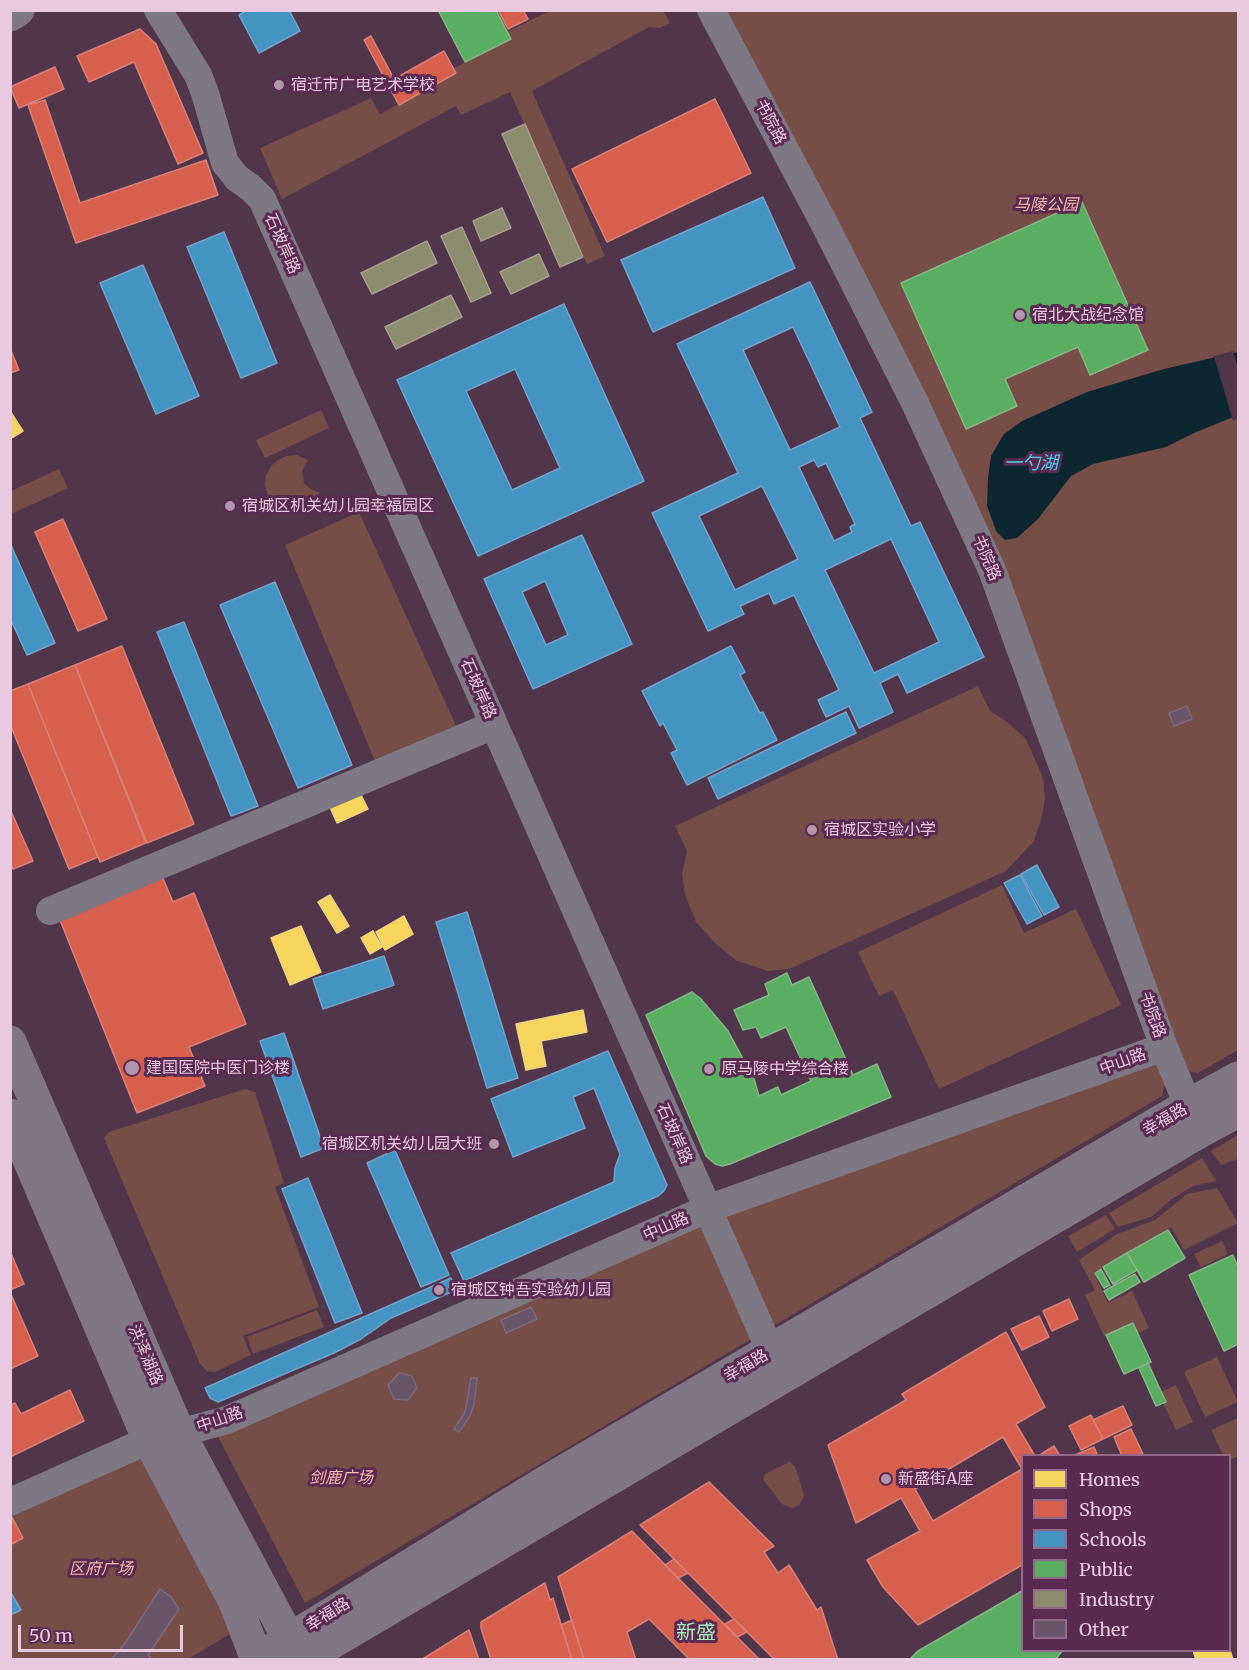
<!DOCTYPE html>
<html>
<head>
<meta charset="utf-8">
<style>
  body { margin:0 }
  #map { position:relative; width:1249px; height:1670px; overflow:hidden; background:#50354b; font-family:Merriweather,serif }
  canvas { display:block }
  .frame { position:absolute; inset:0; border:12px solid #e8c9e0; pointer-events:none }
  .legend { position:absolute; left:1021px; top:1454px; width:210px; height:198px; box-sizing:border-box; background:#5b2a51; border:2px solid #936a8a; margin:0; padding:8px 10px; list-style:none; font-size:18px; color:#e8c9e0 }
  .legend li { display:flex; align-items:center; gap:12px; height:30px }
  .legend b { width:30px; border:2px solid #936a8a }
  .scale { position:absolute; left:18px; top:1625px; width:165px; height:27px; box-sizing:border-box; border:3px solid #e8c9e0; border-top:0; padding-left:8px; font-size:18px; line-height:21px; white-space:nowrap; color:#e8c9e0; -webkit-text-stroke:4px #5b2a51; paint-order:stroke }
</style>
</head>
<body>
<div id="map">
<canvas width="1249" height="1670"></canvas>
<div class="frame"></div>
<ul class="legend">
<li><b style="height:16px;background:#f6d55c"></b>Homes</li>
<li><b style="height:16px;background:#d6604d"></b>Shops</li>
<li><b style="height:16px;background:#4393c3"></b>Schools</li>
<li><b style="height:16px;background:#5aae61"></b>Public</li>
<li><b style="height:16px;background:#8c8c6e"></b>Industry</li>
<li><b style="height:16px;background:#675468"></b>Other</li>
</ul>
<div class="scale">50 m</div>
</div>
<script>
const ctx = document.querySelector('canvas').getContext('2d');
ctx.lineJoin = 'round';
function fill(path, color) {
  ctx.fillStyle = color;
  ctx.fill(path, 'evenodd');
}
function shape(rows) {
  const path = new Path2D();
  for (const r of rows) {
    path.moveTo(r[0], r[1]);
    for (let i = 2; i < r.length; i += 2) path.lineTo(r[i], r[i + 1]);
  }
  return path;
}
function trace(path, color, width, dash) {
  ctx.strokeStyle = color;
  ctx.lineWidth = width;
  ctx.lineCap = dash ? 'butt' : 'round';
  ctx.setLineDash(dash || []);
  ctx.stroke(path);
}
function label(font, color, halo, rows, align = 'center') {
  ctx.font = font + ' Merriweather,"Noto Sans SC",serif';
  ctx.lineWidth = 6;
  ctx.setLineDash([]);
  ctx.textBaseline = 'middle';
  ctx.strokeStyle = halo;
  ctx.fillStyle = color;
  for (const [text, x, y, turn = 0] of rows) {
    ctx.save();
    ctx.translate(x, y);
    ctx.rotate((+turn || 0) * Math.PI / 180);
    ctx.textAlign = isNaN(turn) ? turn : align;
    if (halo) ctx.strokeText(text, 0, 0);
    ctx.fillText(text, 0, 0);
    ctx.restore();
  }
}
fill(shape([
  [549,11,663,11,670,23,660,28,649,27,532,91,605,256,587,264,510,92,461,115,456,106,282,199,260,148,371,98,380,114,456,73,454,68,510,40,507,32],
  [722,11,1238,11,1238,1050,1198,1073,1184,1070,1012,601],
  [321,410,329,428,265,458,256,440],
  [297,455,308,460,302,471,304,483,309,488,320,493,314,504,307,509,289,512,273,503,268,495,265,485,266,475,271,466,278,460,287,456],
  [59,469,68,488,11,514,11,491],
  [359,512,457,728,375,761,285,545],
  [978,686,990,711,1006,721,1026,739,1043,778,1045,799,1042,816,1034,841,1006,871,789,969,768,971,737,961,716,944,696,922,685,895,682,874,687,851,675,826],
  [1002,885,1024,933,1076,909,1121,1005,939,1089,893,990,879,996,858,952],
  [1155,1061,1165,1083,1162,1096,305,1603,216,1433,697,1225],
  [245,1089,255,1092,284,1183,275,1187,319,1307,243,1336,251,1355,215,1372,207,1371,200,1364,104,1138,109,1132],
  [1238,1135,1238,1159,1221,1165,1211,1151],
  [1202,1158,1216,1181,1193,1186,1172,1199,1151,1217,1118,1227,1109,1213],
  [1217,1188,1238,1223,1184,1250,1171,1227,1094,1272,1108,1303,1132,1291,1149,1328,1138,1333,1133,1323,1104,1336,1085,1295,1095,1290,1079,1260,1117,1234,1155,1220,1187,1194],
  [1106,1215,1115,1229,1077,1252,1068,1236],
  [1222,1241,1228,1254,1201,1267,1194,1254],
  [317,1310,324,1327,253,1354,247,1337],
  [1217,1357,1238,1402,1205,1417,1184,1372],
  [1176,1385,1193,1422,1176,1430,1163,1403,1161,1392],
  [1238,1418,1238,1456,1230,1460,1230,1456,1223,1455,1211,1430],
  [137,1453,235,1631,188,1659,11,1659,10,1510],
  [789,1462,795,1466,804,1495,800,1505,791,1508,782,1504,763,1480,765,1474]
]), '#764d47');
fill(shape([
  [1238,352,1238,415,1194,433,1166,447,1093,464,1071,476,1038,519,1017,538,1005,540,996,531,987,506,988,478,991,456,1004,434,1022,421,1087,392,1164,369]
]), '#0d2730');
fill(shape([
  [1233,351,1238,368,1238,418,1233,421,1214,356]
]), '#50354b');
const homes = shape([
  [10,411,23,431,10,439,10,411],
  [359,791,368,809,337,823,329,805,359,791],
  [330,895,349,926,337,933,318,902,330,895],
  [404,916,413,934,385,950,376,932,404,916],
  [301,926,321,972,290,985,271,938,301,926],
  [373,931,382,947,370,954,361,938,373,931],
  [583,1010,587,1032,541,1041,546,1066,526,1070,516,1024,583,1010],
  [1193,1650,1230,1650,1233,1660,1196,1660,1193,1650]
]);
fill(homes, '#f6d55c');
trace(homes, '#f2d184', 1.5);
const shops = shape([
  [498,10,523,10,528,19,508,29,498,10],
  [140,29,156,44,203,153,178,164,134,62,89,82,77,56,140,29],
  [371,36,393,77,386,81,364,40,371,36],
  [444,51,456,73,399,105,387,83,444,51],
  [55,67,64,89,19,108,10,87,55,67],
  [715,99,751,173,607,242,572,169,715,99],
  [45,100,80,203,206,160,218,195,76,243,28,105,45,100],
  [10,348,19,370,10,373,10,348],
  [63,519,107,619,78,631,35,532,63,519],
  [122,646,194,824,147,843,75,665,122,646],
  [75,665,146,843,100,862,28,684,75,665],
  [28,684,98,857,69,869,10,724,10,691,28,684],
  [10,809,33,861,13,869,10,863,10,809],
  [161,874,173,902,194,893,246,1024,189,1047,205,1086,137,1113,58,915,161,874],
  [10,1251,24,1284,10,1290,10,1251],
  [10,1292,38,1356,10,1369,10,1292],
  [1069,1299,1078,1319,1052,1331,1043,1311,1069,1299],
  [1039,1316,1049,1337,1022,1350,1011,1329,1039,1316],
  [1006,1332,1045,1407,1016,1424,1035,1456,1022,1456,1022,1565,918,1625,883,1587,867,1560,920,1531,901,1498,856,1523,828,1445,906,1400,902,1394,1006,1332],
  [1003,1437,1022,1469,933,1521,915,1489,1003,1437],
  [70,1390,84,1421,10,1457,10,1405,15,1403,21,1414,70,1390],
  [1123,1406,1132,1425,1103,1439,1093,1420,1123,1406],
  [1091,1415,1103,1439,1081,1450,1069,1426,1091,1415],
  [1131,1429,1144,1456,1122,1456,1114,1437,1131,1429],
  [1054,1446,1060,1456,1038,1456,1054,1446],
  [1094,1447,1098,1456,1075,1455,1094,1447],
  [709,1482,774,1546,764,1552,778,1573,789,1565,817,1610,821,1607,838,1660,775,1660,640,1525,709,1482],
  [12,1517,23,1538,12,1544,10,1541,12,1517],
  [632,1531,678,1578,760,1660,690,1660,649,1619,627,1632,636,1660,584,1660,558,1577,632,1531],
  [674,1559,688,1573,678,1578,665,1565,674,1559],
  [545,1583,550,1600,553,1598,572,1660,491,1660,481,1628,481,1622,545,1583],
  [734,1619,747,1632,737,1637,725,1624,734,1619],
  [572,1620,584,1660,572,1660,561,1625,572,1620],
  [469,1630,479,1660,421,1660,469,1630]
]);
fill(shops, '#d6604d');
trace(shops, '#db8079', 1.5);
const schools = shape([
  [247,10,289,10,300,31,259,53,239,15,247,10],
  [763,197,795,268,653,332,621,260,763,197],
  [224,232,277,363,241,378,187,247,224,232],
  [143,265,199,396,156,414,100,283,143,265],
  [810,282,872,412,860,418,911,526,920,522,984,657,907,693,898,674,880,683,893,712,859,728,849,706,826,717,818,700,839,690,794,595,774,604,769,593,740,606,744,614,708,631,652,513,738,473,677,344,810,282],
  [793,327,840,427,790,450,743,350,793,327],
  [814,460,818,467,826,463,855,524,850,527,852,532,834,541,799,467,814,460],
  [762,486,798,559,735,590,699,516,762,486],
  [891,539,939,642,874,673,825,570,891,539],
  [564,304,644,481,478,556,397,380,564,304],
  [515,369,560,468,512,490,466,391,515,369],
  [582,535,632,644,533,689,484,579,582,535],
  [545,581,568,635,546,645,522,592,545,581],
  [10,543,55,643,27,655,10,618,10,543],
  [275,582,352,765,298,788,220,605,275,582],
  [184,622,258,806,231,816,157,632,184,622],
  [731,646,745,672,740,675,760,713,763,712,777,740,687,785,671,753,677,750,663,723,660,726,642,691,731,646],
  [846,712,856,733,718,799,708,778,846,712],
  [1037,865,1059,907,1044,915,1021,874,1037,865],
  [1020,875,1042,916,1027,924,1004,883,1020,875],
  [467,912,518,1078,487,1088,436,922,467,912],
  [384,956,394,985,323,1009,313,979,384,956],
  [284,1033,324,1148,301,1157,260,1041,284,1033],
  [608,1051,667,1185,664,1191,658,1196,464,1281,451,1253,614,1182,615,1168,620,1154,594,1088,573,1097,585,1128,513,1157,491,1099,608,1051],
  [395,1150,449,1275,421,1287,367,1163,395,1150],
  [308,1178,362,1313,335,1323,282,1189,308,1178],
  [451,1278,456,1290,391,1318,361,1339,334,1353,218,1402,210,1398,205,1388,451,1278],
  [10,1591,21,1610,10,1615,10,1591]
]);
fill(schools, '#4393c3');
trace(schools, '#74a3cc', 1.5);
const public = shape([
  [438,10,496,10,511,39,465,62,438,10],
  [1082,202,1148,350,1090,375,1078,347,1005,379,1017,406,966,429,901,283,1082,202],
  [787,973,792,985,809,977,853,1075,877,1064,891,1097,730,1164,722,1166,715,1164,706,1156,646,1015,692,992,701,999,728,1031,754,1079,759,1096,778,1087,781,1095,811,1081,786,1027,761,1038,756,1027,743,1030,734,1010,769,995,765,984,787,973],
  [1168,1230,1185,1258,1144,1282,1127,1253,1168,1230],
  [1127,1253,1137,1270,1113,1284,1103,1267,1127,1253],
  [1233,1255,1238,1267,1238,1344,1224,1351,1189,1275,1233,1255],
  [1101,1269,1110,1285,1104,1288,1095,1273,1101,1269],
  [1135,1274,1140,1282,1109,1300,1104,1291,1135,1274],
  [1133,1323,1151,1362,1124,1374,1106,1335,1133,1323],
  [1148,1363,1166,1402,1156,1406,1139,1368,1148,1363],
  [1022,1591,1022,1650,1063,1650,1055,1660,910,1659,918,1651,1022,1591]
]);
fill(public, '#5aae61');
trace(public, '#85b687', 1.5);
const industry = shape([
  [525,124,583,257,560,267,502,134,525,124],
  [502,208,511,228,481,241,473,221,502,208],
  [462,227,491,293,471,302,441,236,462,227],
  [427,241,437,263,372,294,361,273,427,241],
  [539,254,549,276,511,294,500,272,539,254],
  [451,295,462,317,396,349,385,327,451,295]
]);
fill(industry, '#8c8c6e');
trace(industry, '#a89e90', 1.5);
const building = shape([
  [1187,706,1192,719,1174,726,1169,713,1187,706],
  [531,1307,537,1319,506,1333,501,1320,531,1307],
  [399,1373,412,1376,417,1388,408,1400,394,1399,388,1385,399,1373],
  [471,1378,477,1378,474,1405,470,1416,459,1432,454,1429,465,1412,471,1378],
  [160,1589,171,1597,179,1609,148,1655,153,1660,111,1660,126,1642,160,1589]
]);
fill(building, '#675468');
trace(building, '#7c687d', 1.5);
trace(shape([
  [158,10,198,75,205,93,225,163,237,178,251,188,262,199,771,1352,772,1373],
  [711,10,825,225,914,401,992,570,1164,1047,1196,1125],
  [50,911,494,725],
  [179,1433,227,1420,707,1209,1164,1047],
  [10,1502,149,1440]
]), '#7e7784', 28);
trace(shape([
  [10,15,18,10],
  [10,1042,179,1433,299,1658],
  [10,1115,149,1440,235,1602,257,1660],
  [256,1660,544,1483,1187,1106,1238,1078],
  [302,1660,1199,1132,1238,1111]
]), '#817685', 33);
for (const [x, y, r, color] of [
  [279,85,6,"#b395ac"],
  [1020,315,6,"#b395ac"],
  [230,506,6,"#b395ac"],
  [812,830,6,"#b395ac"],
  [132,1068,8,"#b395ac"],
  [709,1069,6,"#b395ac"],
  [494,1144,6,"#b395ac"],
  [439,1290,6,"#b395ac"],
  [886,1479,6,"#b395ac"]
]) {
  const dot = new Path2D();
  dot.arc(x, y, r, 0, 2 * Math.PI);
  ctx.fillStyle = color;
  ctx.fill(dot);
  trace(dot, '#5b2a51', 2);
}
label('16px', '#e8c9e0', '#5b2a51', [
  ["宿迁市广电艺术学校",291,85],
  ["宿北大战纪念馆",1032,315],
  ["宿城区机关幼儿园幸福园区",242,506],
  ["宿城区实验小学",824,830],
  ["建国医院中医门诊楼",146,1068],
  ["原马陵中学综合楼",721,1069],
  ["宿城区机关幼儿园大班",482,1144,"right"],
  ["宿城区钟吾实验幼儿园",451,1290],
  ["新盛街A座",898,1479]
], 'left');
label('16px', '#e8c9e0', '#5b2a51', [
  ["书院路",770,122,62],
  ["石坡岸路",282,244,66],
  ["书院路",986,558,67],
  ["石坡岸路",478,689,66],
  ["书院路",1152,1015,70],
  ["中山路",1123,1062,-20],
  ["幸福路",1165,1120,-30],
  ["石坡岸路",674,1134,66],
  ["中山路",666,1227,-24],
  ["洪泽湖路",145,1355,67],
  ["幸福路",746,1366,-30],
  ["中山路",220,1420,-19],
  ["幸福路",328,1615,-32]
]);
label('italic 16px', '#fabcac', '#5b2a51', [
  ["马陵公园",1046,205],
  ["剑鹿广场",341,1478],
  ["区府广场",101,1569]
]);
label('italic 18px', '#43d2f1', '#5b2a51', [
  ["一勺湖",1031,464]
]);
label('20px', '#a5efbe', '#5b2a51', [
  ["新盛",696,1633]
]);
</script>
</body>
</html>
